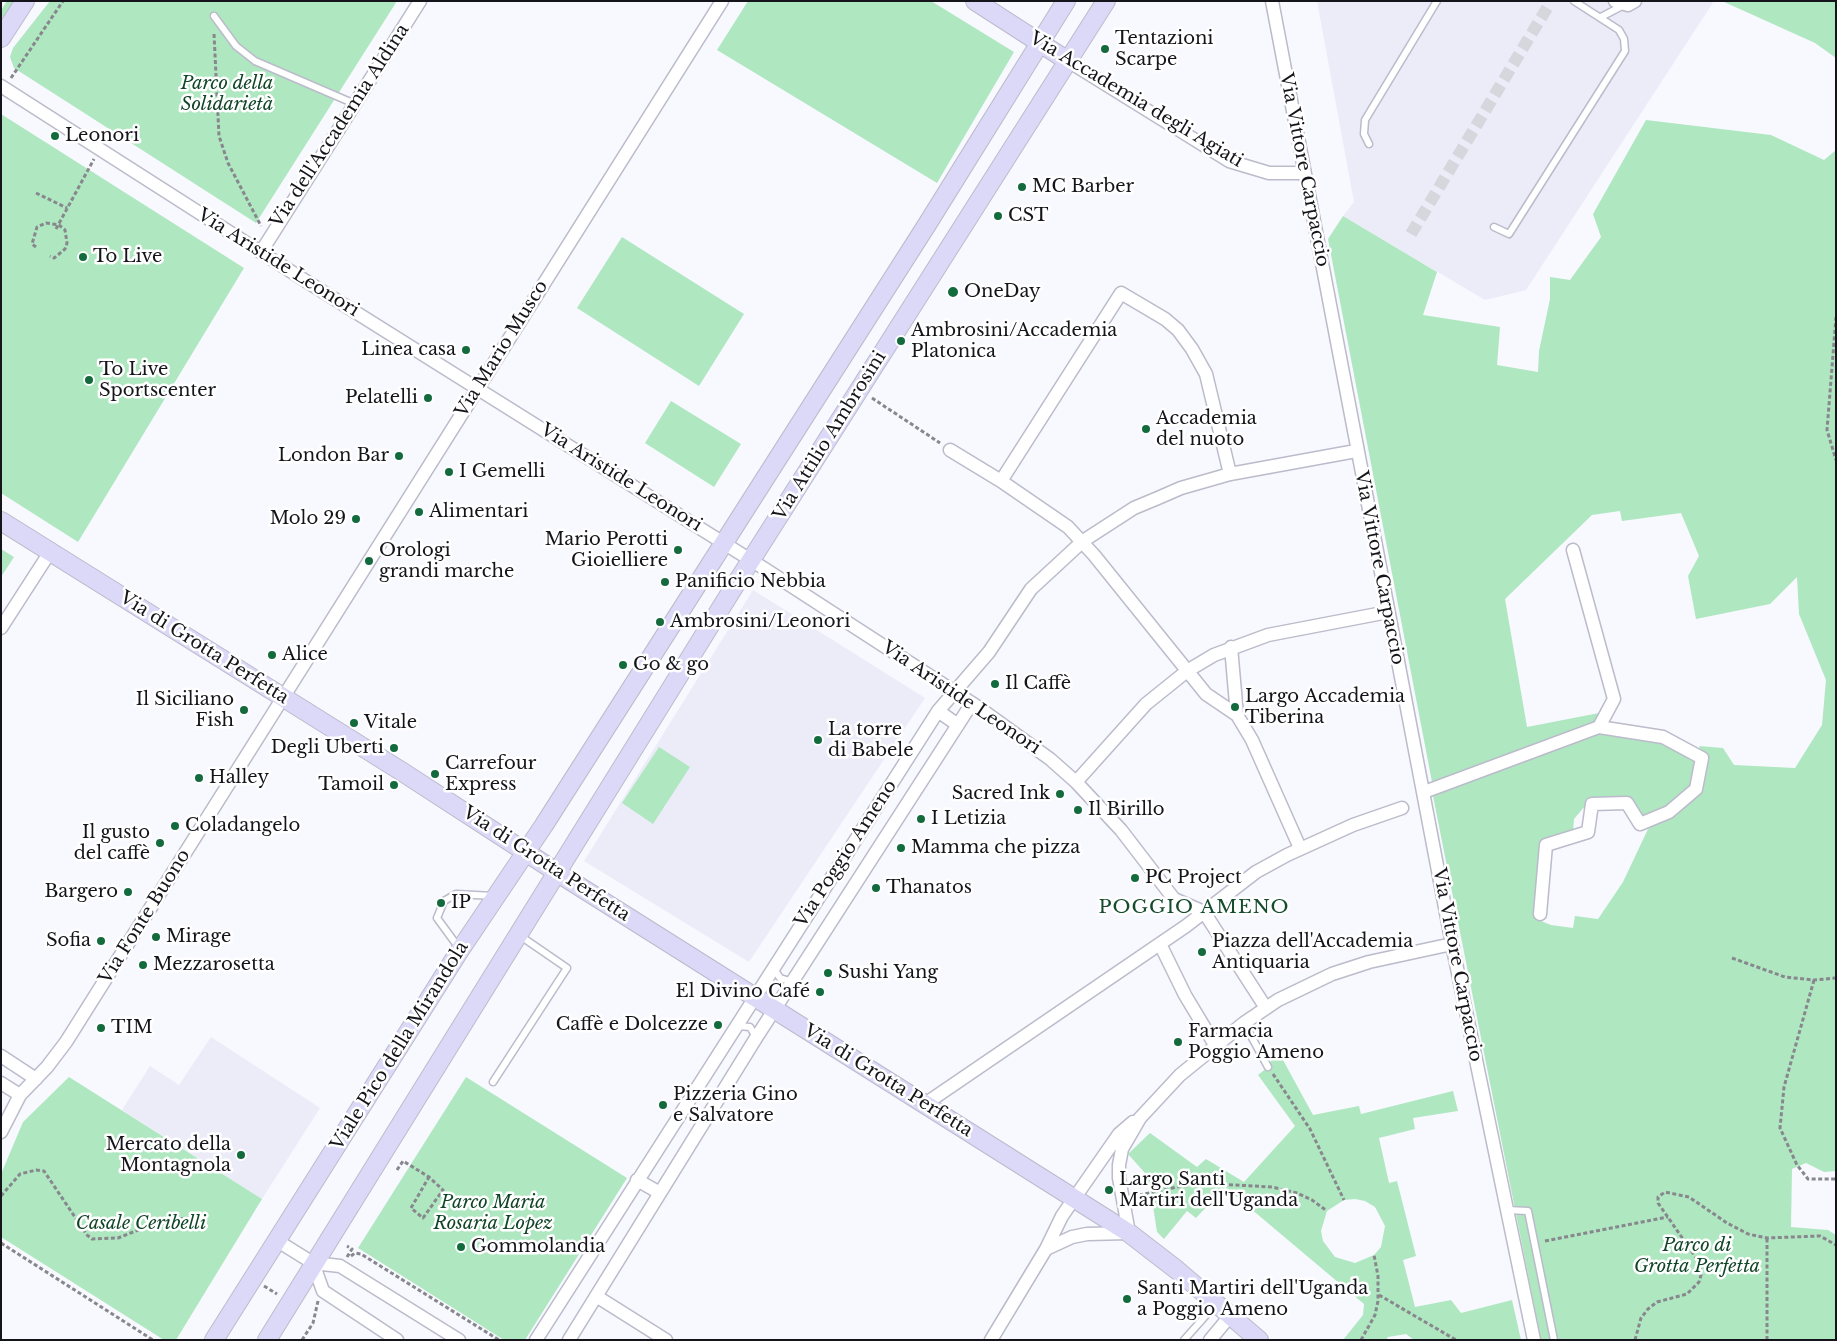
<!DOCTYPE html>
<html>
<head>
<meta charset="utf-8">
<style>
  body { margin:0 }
  #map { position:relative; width:1837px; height:1341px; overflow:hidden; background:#f8f8ff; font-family:"Libre Baskerville",serif }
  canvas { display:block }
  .frame { position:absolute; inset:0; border:2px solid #14141a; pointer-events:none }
</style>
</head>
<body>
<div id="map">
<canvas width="1837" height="1341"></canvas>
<div class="frame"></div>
</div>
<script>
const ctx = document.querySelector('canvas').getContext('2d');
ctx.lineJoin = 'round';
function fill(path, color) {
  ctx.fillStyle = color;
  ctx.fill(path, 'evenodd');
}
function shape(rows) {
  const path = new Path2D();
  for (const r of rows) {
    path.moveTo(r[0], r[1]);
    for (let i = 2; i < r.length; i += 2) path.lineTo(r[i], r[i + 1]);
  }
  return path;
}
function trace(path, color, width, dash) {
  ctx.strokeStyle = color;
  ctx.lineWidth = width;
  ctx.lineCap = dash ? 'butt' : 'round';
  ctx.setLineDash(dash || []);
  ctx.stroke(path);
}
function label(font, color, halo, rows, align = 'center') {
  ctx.font = font + ' "Libre Baskerville",serif';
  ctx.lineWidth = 5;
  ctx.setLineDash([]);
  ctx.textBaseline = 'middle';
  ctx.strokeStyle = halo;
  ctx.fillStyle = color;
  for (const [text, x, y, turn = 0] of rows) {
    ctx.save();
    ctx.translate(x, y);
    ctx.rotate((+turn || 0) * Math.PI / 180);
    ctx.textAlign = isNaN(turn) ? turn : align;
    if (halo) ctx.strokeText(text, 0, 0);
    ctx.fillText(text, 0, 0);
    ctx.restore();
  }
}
fill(shape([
  [1317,1,1714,1,1526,290,1485,300,1343,216,1354,202],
  [753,590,925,698,749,962,584,861],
  [211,1037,320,1108,262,1199,122,1110,150,1066,179,1085]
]), '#ececf9');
fill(shape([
  [7,1,15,1,3,21,1,10],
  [50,1,397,1,256,223,14,68,10,57,13,48],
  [748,1,931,1,1014,52,937,183,717,50],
  [1722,1,1836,1,1836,58,1815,43],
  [1,114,244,268,78,542,1,493],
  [1646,120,1771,135,1824,160,1836,150,1836,1171,1824,1172,1806,1163,1792,1169,1791,1227,1828,1230,1836,1235,1836,1340,1541,1340,1433,796,1597,734,1663,741,1698,759,1695,787,1668,810,1638,818,1628,802,1591,799,1574,819,1573,833,1541,844,1536,919,1551,925,1573,928,1575,916,1598,919,1623,882,1648,829,1671,814,1698,790,1704,758,1699,746,1723,748,1734,765,1795,768,1822,725,1826,680,1799,614,1797,577,1770,604,1696,619,1688,576,1699,556,1681,513,1622,521,1620,511,1592,515,1505,599,1527,727,1599,713,1596,724,1432,782,1328,239,1343,216,1437,272,1423,315,1500,327,1497,365,1538,372,1539,351,1550,299,1550,277,1570,280,1601,237,1593,214],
  [622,237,744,314,699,386,577,308],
  [671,401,741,444,714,487,645,443],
  [1,549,14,557,1,577],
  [659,747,690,767,653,824,622,803],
  [1277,1049,1313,1115,1359,1106,1361,1114,1453,1091,1458,1111,1413,1118,1415,1129,1379,1138,1389,1183,1397,1181,1416,1256,1403,1260,1415,1307,1451,1300,1461,1313,1512,1300,1521,1340,1414,1340,1406,1334,1388,1337,1386,1340,1343,1340,1363,1315,1364,1304,1225,1187,1196,1218,1187,1211,1164,1239,1157,1232,1150,1187,1144,1172,1128,1154,1150,1133,1197,1167,1206,1159,1244,1182,1295,1126,1258,1075,1268,1067],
  [1355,1199,1365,1201,1375,1207,1385,1226,1381,1247,1374,1255,1355,1263,1335,1257,1323,1241,1321,1231,1327,1211,1344,1200],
  [69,1077,262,1199,176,1340,164,1340,1,1237,1,1174,23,1122],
  [466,1077,627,1178,525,1340,504,1340,358,1248]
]), '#afe7c1');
trace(shape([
  [1411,234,1550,3]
]), '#d6d6dd', 12, [12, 6]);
const lane = shape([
  [214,16,236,46,255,61,355,104],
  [1601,17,1624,5],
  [1369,144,1364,134,1365,120,1437,1],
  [1494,227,1509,234,1625,51,1624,39,1619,30,1574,1],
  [459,948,437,918,444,901,456,894,494,896],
  [774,969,780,978,793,982],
  [1244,1023,1268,1067],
  [738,1026,750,1027,756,1037],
  [493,1082,567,968,519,935],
  [1507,1210,1528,1211,1554,1340],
  [1184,1340,1216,1304]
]);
const street = shape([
  [1272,1,1452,944,1534,1340],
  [1615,1,1628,5,1635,1],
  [1068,61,1229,161,1269,173,1304,173],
  [1,86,309,283,765,569,978,707,1050,759,1076,782,1121,830,1174,899,1204,912],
  [261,252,420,1],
  [950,450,1001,481,1068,527,1094,555,1206,694,1237,715,1231,647],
  [1001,481,1121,293,1165,319,1178,330,1192,349,1206,374,1230,474],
  [1573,550,1614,699,1599,727],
  [1,628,50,552],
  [938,711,958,725],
  [1237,715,1252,740,1300,848],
  [1076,782,1146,704,1187,671,1214,655,1268,635,1388,612],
  [1424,792,1599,727,1663,737,1702,758,1696,789,1669,812,1640,824,1627,803,1592,804,1588,832,1546,845,1540,914],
  [1204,912,1266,1008],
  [1160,944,1185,995,1215,1045],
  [1,1056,36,1079],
  [1,1083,20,1095],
  [925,1104,1186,926,1256,872,1287,855,1353,825,1402,808],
  [1,1132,20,1095,47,1067,66,1042,722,1],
  [637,1180,660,1193],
  [276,1240,313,1263,340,1266,459,1340],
  [1046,1249,1072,1237,1087,1234,1129,1233,1119,1178,1119,1165,1122,1149,1140,1118,1180,1075,1244,1023,1278,1000,1332,974,1369,962,1452,944],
  [313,1263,323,1291,397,1340],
  [596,1296,666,1340],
  [536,1340,938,711,989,652,1031,589,1083,541,1134,508,1158,498,1181,488,1230,474,1356,451],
  [569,1340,756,1038,972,703],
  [991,1340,1046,1249,1062,1216,1119,1134,1133,1122],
  [1210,1340,1230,1316]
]);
const secondary = shape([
  [975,1,1068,61],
  [1,38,25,1],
  [1,521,401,771,558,873,1129,1233,1177,1270,1259,1340],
  [214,1340,460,950,544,825,928,223,1066,1],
  [267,1340,732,590,1106,1]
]);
trace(lane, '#bbbbcb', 9);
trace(street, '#bbbbcb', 15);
trace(secondary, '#bbbbcb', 20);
trace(shape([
  [214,34,219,136,228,163,261,226],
  [11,78,63,1],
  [36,193,67,208],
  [56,229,94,159],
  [36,247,32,244,37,227,46,223,59,225,65,230,67,243,65,249,59,254,54,258,50,256],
  [1836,317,1827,430,1836,460],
  [872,398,940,443],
  [1732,958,1785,977,1814,980,1836,978],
  [1814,980,1784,1087,1780,1128,1797,1165,1808,1179,1836,1179],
  [1273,1074,1310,1129,1344,1200],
  [397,1170,403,1161,429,1177,443,1190,423,1218,411,1208,429,1177],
  [1139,1195,1182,1186,1216,1184,1272,1187,1297,1193,1312,1200,1327,1211],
  [1,1196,20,1174,36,1170,44,1171,87,1235,92,1239,118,1238,161,1221,188,1218],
  [1545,1241,1668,1217],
  [1,1243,153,1340],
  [351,1256,355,1253,361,1254,499,1340],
  [347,1257,352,1249,347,1246],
  [264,1286,277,1294],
  [1379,1295,1456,1340],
  [302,1340,313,1323,318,1301],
  [1361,1340,1375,1315,1378,1301,1378,1276,1374,1255],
  [1635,1340,1641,1318,1648,1309,1657,1302,1687,1294,1699,1282,1701,1275,1699,1262,1658,1203,1658,1197,1665,1192,1689,1197,1727,1223,1748,1234,1767,1238,1820,1236,1836,1245],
  [1767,1340,1767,1238]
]), '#87878d', 3, [4, 2.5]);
trace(lane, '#fff', 6);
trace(street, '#fff', 12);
trace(secondary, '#dcd9f8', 18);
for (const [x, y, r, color] of [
  [1105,49,5,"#136a3d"],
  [55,136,5,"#136a3d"],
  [1022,187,5,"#136a3d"],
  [998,216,5,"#136a3d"],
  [83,257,5,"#136a3d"],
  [953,292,6,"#136a3d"],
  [901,341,5,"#136a3d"],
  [466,350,5,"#136a3d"],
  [89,380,5,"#136a3d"],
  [428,398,5,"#136a3d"],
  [1146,429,5,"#136a3d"],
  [399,456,5,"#136a3d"],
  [449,472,5,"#136a3d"],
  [419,512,5,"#136a3d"],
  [356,519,5,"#136a3d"],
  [678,550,5,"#136a3d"],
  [369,561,5,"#136a3d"],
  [665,582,5,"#136a3d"],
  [660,622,5,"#136a3d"],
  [272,655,5,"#136a3d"],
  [623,665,5,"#136a3d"],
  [995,684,5,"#136a3d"],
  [1235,707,5,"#136a3d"],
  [244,710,5,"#136a3d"],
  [354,723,5,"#136a3d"],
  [818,740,5,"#136a3d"],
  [394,748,5,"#136a3d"],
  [435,774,5,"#136a3d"],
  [199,778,5,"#136a3d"],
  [394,785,5,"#136a3d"],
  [1060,794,5,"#136a3d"],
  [1078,810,5,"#136a3d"],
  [921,819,5,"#136a3d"],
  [175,826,5,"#136a3d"],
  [160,843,5,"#136a3d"],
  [901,848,5,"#136a3d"],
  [1135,878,5,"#136a3d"],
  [876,888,5,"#136a3d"],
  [128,892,5,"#136a3d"],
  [441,903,5,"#136a3d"],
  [156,937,5,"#136a3d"],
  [101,941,5,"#136a3d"],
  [1202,952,5,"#136a3d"],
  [143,965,5,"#136a3d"],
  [828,973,5,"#136a3d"],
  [820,992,5,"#136a3d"],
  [718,1025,5,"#136a3d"],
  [101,1028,5,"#136a3d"],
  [1178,1042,5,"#136a3d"],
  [663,1105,5,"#136a3d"],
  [241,1155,5,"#136a3d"],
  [1109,1190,5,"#136a3d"],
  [461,1247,5,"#136a3d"],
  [1127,1299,5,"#136a3d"]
]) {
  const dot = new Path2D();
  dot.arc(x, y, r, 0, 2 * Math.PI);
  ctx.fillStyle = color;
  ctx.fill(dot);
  trace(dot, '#fff', 2);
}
label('18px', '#14141a', '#fff', [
  ["Tentazioni",1115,39],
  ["Scarpe",1115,60],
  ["Leonori",65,136],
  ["MC Barber",1032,187],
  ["CST",1008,216],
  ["To Live",93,257],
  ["OneDay",964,292],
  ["Ambrosini/Accademia",911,331],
  ["Platonica",911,352],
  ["Linea casa",456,350,"right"],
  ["To Live",99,370],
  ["Sportscenter",99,391],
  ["Pelatelli",418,398,"right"],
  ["Accademia",1156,419],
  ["del nuoto",1156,440],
  ["London Bar",389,456,"right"],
  ["I Gemelli",459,472],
  ["Alimentari",429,512],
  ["Molo 29",346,519,"right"],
  ["Mario Perotti",668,540,"right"],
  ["Gioielliere",668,561,"right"],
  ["Orologi",379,551],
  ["grandi marche",379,572],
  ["Panificio Nebbia",675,582],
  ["Ambrosini/Leonori",670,622],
  ["Alice",282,655],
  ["Go & go",633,665],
  ["Il Caffè",1005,684],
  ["Largo Accademia",1245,697],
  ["Tiberina",1245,718],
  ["Il Siciliano",234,700,"right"],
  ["Fish",234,721,"right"],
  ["Vitale",364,723],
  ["La torre",828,730],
  ["di Babele",828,751],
  ["Degli Uberti",384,748,"right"],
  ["Carrefour",445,764],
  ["Express",445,785],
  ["Halley",209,778],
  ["Tamoil",384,785,"right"],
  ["Sacred Ink",1050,794,"right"],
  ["Il Birillo",1088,810],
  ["I Letizia",931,819],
  ["Coladangelo",185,826],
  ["Il gusto",150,833,"right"],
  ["del caffè",150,854,"right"],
  ["Mamma che pizza",911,848],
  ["PC Project",1145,878],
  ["Thanatos",886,888],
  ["Bargero",118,892,"right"],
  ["IP",451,903],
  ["Mirage",166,937],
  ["Sofia",91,941,"right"],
  ["Piazza dell'Accademia",1212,942],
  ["Antiquaria",1212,963],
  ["Mezzarosetta",153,965],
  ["Sushi Yang",838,973],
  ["El Divino Café",810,992,"right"],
  ["Caffè e Dolcezze",708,1025,"right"],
  ["TIM",111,1028],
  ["Farmacia",1188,1032],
  ["Poggio Ameno",1188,1053],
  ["Pizzeria Gino",673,1095],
  ["e Salvatore",673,1116],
  ["Mercato della",231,1145,"right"],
  ["Montagnola",231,1166,"right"],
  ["Largo Santi",1119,1180],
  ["Martiri dell'Uganda",1119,1201],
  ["Gommolandia",471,1247],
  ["Santi Martiri dell'Uganda",1137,1289],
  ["a Poggio Ameno",1137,1310]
], 'left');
label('italic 18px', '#114528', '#fff', [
  ["Parco della",227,84],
  ["Solidarietà",227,105],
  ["Parco Maria",493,1203],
  ["Rosaria Lopez",493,1224],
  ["Casale Ceribelli",141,1224],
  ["Parco di",1697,1246],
  ["Grotta Perfetta",1697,1267]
]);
label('18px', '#14141a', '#fff', [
  ["Via Accademia degli Agiati",1136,100,31],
  ["Via dell'Accademia Aldina",340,126,-57],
  ["Via Vittore Carpaccio",1304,170,79],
  ["Via Aristide Leonori",278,263,32],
  ["Via Mario Musco",502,349,-58],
  ["Via Attilio Ambrosini",830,436,-58],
  ["Via Aristide Leonori",621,478,32],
  ["Via Vittore Carpaccio",1379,568,79],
  ["Via di Grotta Perfetta",204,648,32],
  ["Via Aristide Leonori",961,698,34],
  ["Via Poggio Ameno",846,854,-57],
  ["Via di Grotta Perfetta",546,864,33],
  ["Via Fonte Buono",145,917,-58],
  ["Via Vittore Carpaccio",1457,965,79],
  ["Viale Pico della Mirandola",400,1046,-58],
  ["Via di Grotta Perfetta",888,1081,32]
]);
ctx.letterSpacing = '1px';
label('19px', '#144c2d', '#fff', [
  ["POGGIO AMENO",1194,908]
]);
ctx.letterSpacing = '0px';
</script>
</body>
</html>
